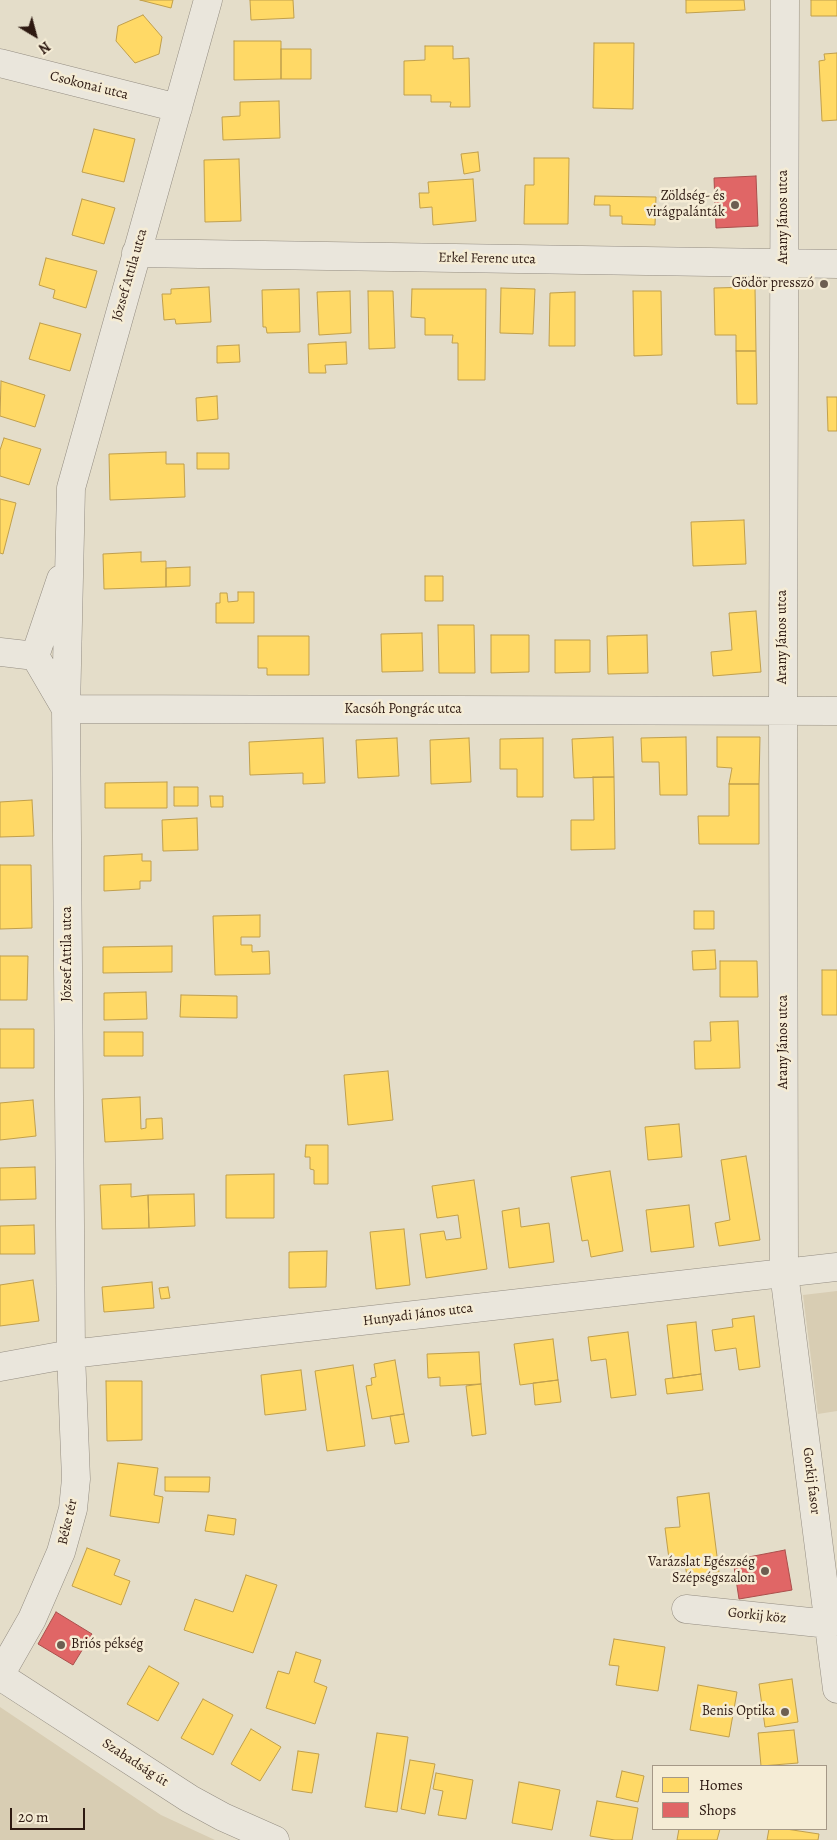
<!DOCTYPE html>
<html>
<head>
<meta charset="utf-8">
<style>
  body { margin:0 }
  #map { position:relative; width:837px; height:1840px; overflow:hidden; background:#e4ddc9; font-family:Alegreya,serif }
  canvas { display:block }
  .legend { position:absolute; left:652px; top:1765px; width:175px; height:65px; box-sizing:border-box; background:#f5ecd5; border:1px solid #a59887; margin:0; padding:6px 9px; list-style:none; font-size:15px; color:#2d1911 }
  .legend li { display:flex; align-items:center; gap:10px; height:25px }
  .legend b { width:25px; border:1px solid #a59887 }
  .north { position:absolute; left:10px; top:10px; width:50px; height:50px; -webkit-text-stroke:4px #f5ecd5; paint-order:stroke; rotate:143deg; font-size:14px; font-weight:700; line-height:20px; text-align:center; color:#2d1911 }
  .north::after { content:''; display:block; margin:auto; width:18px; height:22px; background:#2d1911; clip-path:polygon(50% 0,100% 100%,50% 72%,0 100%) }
  .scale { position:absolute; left:10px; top:1808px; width:75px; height:22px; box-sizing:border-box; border:2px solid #2d1911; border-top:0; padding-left:6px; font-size:15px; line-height:18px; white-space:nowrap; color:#2d1911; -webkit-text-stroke:4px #f5ecd5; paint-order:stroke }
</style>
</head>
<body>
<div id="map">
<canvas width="837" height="1840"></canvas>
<ul class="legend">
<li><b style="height:14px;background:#ffd966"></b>Homes</li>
<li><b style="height:14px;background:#e06666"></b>Shops</li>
</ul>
<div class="north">N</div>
<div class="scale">20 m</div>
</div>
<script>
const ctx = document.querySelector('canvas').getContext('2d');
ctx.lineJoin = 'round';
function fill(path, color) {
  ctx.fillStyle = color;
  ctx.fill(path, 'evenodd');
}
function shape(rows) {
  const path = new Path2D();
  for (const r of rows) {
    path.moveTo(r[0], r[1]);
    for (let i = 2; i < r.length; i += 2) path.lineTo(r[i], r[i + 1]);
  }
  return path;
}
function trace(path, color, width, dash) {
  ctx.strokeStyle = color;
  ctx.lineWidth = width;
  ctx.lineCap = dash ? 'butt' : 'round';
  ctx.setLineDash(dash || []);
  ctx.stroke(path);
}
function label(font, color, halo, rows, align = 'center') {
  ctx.font = font + ' Alegreya,serif';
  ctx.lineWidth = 5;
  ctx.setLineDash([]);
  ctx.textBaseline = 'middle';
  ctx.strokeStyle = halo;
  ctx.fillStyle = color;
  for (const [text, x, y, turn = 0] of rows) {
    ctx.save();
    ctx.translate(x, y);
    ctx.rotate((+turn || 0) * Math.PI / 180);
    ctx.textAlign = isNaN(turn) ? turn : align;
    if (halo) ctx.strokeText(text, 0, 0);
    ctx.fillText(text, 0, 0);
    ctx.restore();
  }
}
fill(shape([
  [837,1291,837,1411,818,1414,803,1295],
  [0,1707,161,1815,215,1840,0,1840]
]), '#d8cdb3');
const homes = shape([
  [140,0,173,0,171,8,140,0],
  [250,0,293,0,294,18,251,20,250,0],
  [686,0,744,0,745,10,686,13,686,0],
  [811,0,837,0,837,16,811,16,811,0],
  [143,15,162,37,159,54,135,63,116,41,118,26,143,15],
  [234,41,281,41,281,79,234,80,234,41],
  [594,43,634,43,633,109,593,108,594,43],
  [425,46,453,46,453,59,469,58,470,107,450,107,451,102,431,102,431,95,404,95,404,61,425,60,425,46],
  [281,49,311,49,311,79,281,79,281,49],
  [837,53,837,120,822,121,819,61,825,60,824,54,837,53],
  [279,101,280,138,223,140,222,117,240,116,240,102,279,101],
  [94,129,135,139,124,182,82,172,94,129],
  [478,152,480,171,464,174,461,154,478,152],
  [534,158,569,158,568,224,524,224,525,185,534,185,534,158],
  [239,159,241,221,205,222,204,160,239,159],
  [473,179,476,221,433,225,432,207,420,208,419,193,429,193,428,182,473,179],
  [595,196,656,197,655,225,622,224,622,216,610,216,610,205,594,205,595,196],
  [82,199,115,208,104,244,72,235,82,199],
  [46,258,97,271,86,308,53,298,55,290,39,285,46,258],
  [209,287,211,322,176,324,175,319,164,320,162,294,171,294,171,289,209,287],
  [755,287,756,351,736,351,736,335,715,335,714,288,755,287],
  [501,288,535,289,533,334,500,333,501,288],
  [299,289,300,332,267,333,266,327,263,327,262,290,299,289],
  [412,289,486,289,485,380,458,380,458,343,452,343,453,335,425,335,425,318,411,317,412,289],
  [350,291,351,333,319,335,317,292,350,291],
  [368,291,393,291,395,348,369,349,368,291],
  [633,291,661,291,662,355,634,356,633,291],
  [575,292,575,346,549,346,550,293,575,292],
  [40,323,81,334,70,371,29,359,40,323],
  [346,342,347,364,325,365,326,373,309,373,308,344,346,342],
  [239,345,240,362,217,363,217,346,239,345],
  [736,351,756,351,757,404,737,404,736,351],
  [1,381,45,395,35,427,0,416,1,381],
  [217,396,218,419,197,421,196,398,217,396],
  [827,397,837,397,837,431,828,431,827,397],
  [4,438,41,449,29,485,0,476,0,450,4,438],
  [166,452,166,464,184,464,185,497,110,500,109,454,166,452],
  [197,453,229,453,229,469,197,469,197,453],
  [0,499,16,503,3,554,0,553,0,499],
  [744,520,746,564,693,566,691,522,744,520],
  [141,552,141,562,166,561,166,587,104,589,103,554,141,552],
  [190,567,190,586,166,587,166,568,190,567],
  [425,576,443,576,443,601,425,601,425,576],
  [238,592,254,592,254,623,216,623,216,603,220,603,220,593,227,593,228,602,238,601,238,592],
  [756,611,761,672,713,676,711,652,732,650,729,613,756,611],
  [438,625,474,625,475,673,439,673,438,625],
  [422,633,423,671,382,672,381,634,422,633],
  [491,635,529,635,529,672,491,673,491,635],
  [647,635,648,673,608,674,607,636,647,635],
  [258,636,309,636,309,675,267,675,267,668,258,668,258,636],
  [555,640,590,640,590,672,555,673,555,640],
  [613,737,614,777,574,778,572,739,613,737],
  [686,737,687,795,660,795,659,762,642,762,641,738,686,737],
  [717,737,760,737,759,784,729,784,732,768,717,767,717,737],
  [323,738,325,783,303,784,303,773,250,775,249,742,323,738],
  [397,738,399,776,358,778,356,740,397,738],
  [469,738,471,782,431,784,430,740,469,738],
  [543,738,543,797,517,797,517,769,500,769,500,739,543,738],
  [593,777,614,777,615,849,571,850,571,820,594,820,593,777],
  [167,782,167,808,105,808,105,783,167,782],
  [729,784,759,784,759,844,699,844,698,816,729,816,729,784],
  [174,787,198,787,198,806,174,806,174,787],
  [210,796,223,796,223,807,211,807,210,796],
  [32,800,34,836,0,837,0,802,32,800],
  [197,818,198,850,163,851,162,820,197,818],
  [142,854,142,861,151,861,151,881,140,881,140,889,104,891,104,856,142,854],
  [0,865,31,865,32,928,0,929,0,865],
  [694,911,714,911,714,929,694,929,694,911],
  [260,915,260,937,241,937,241,945,252,945,252,952,269,951,270,974,215,975,213,916,260,915],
  [172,946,172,972,103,973,103,947,172,946],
  [715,950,716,969,693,970,692,951,715,950],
  [0,956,28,956,27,1000,0,1000,0,956],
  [720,961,757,961,758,997,720,997,720,961],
  [822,970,837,970,837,1015,822,1015,822,970],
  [146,992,147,1019,104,1020,104,993,146,992],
  [181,995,237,996,237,1018,180,1017,181,995],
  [738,1021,740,1068,695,1069,694,1041,711,1041,710,1022,738,1021],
  [0,1029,34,1029,34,1068,0,1068,0,1029],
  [104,1032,143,1032,143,1056,104,1056,104,1032],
  [388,1071,393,1120,348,1125,344,1075,388,1071],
  [140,1097,141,1129,146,1128,146,1119,162,1118,163,1139,105,1142,102,1099,140,1097],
  [33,1100,36,1136,0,1140,0,1103,33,1100],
  [679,1124,682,1157,648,1160,645,1127,679,1124],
  [306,1145,328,1145,328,1184,314,1184,314,1170,310,1169,310,1157,305,1157,306,1145],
  [746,1156,760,1240,719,1246,715,1223,730,1220,721,1160,746,1156],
  [35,1167,36,1199,0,1200,0,1168,35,1167],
  [610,1171,623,1251,591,1257,588,1240,582,1241,571,1177,610,1171],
  [274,1174,274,1218,226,1218,226,1175,274,1174],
  [474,1180,487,1269,426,1278,420,1234,444,1231,446,1240,461,1238,458,1215,437,1218,432,1186,474,1180],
  [131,1184,131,1197,148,1195,149,1228,102,1229,100,1185,131,1184],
  [194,1194,195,1226,149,1228,148,1195,194,1194],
  [689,1205,694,1247,651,1252,646,1210,689,1205],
  [519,1208,521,1227,549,1223,554,1262,509,1268,502,1211,519,1208],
  [34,1225,35,1254,0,1254,0,1226,34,1225],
  [404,1229,410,1285,376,1289,370,1232,404,1229],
  [327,1251,326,1287,289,1288,289,1252,327,1251],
  [33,1280,39,1321,0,1326,0,1285,33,1280],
  [152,1282,154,1308,104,1312,102,1287,152,1282],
  [168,1287,170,1298,161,1299,159,1288,168,1287],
  [754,1316,760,1367,739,1370,736,1348,715,1351,712,1330,733,1327,732,1319,754,1316],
  [696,1322,701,1374,673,1378,667,1325,696,1322],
  [628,1332,636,1395,611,1398,606,1359,591,1361,588,1337,628,1332],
  [553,1339,558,1380,520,1385,514,1344,553,1339],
  [479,1352,481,1384,440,1386,440,1377,428,1378,427,1354,479,1352],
  [395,1360,404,1414,372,1419,366,1386,372,1385,371,1378,376,1377,374,1364,395,1360],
  [353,1365,365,1446,327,1451,315,1371,353,1365],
  [301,1370,306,1410,265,1415,261,1375,301,1370],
  [701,1374,703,1390,667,1394,665,1379,701,1374],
  [558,1380,561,1402,535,1405,533,1383,558,1380],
  [106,1381,142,1381,142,1440,107,1441,106,1381],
  [481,1384,486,1434,472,1436,466,1386,481,1384],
  [404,1414,409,1442,395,1444,390,1416,404,1414],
  [118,1463,158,1468,154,1495,163,1497,159,1523,110,1516,118,1463],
  [165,1477,210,1477,209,1492,165,1491,165,1477],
  [709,1493,719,1572,687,1576,684,1557,669,1559,665,1528,680,1527,677,1497,709,1493],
  [208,1515,236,1519,234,1535,205,1531,208,1515],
  [87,1548,120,1560,114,1575,130,1581,121,1605,72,1586,87,1548],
  [246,1575,277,1585,253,1653,184,1630,195,1599,233,1612,246,1575],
  [614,1639,665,1647,658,1691,616,1685,619,1666,609,1665,614,1639],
  [296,1652,321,1660,314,1682,327,1687,315,1724,266,1708,278,1671,289,1674,296,1652],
  [149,1666,179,1683,158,1721,127,1704,149,1666],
  [792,1679,798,1722,765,1727,759,1684,792,1679],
  [698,1685,737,1692,729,1737,690,1730,698,1685],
  [203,1699,233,1715,213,1755,181,1738,203,1699],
  [251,1729,281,1747,260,1781,231,1764,251,1729],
  [794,1730,798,1763,761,1766,758,1733,794,1730],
  [377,1733,408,1737,397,1812,365,1807,377,1733],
  [298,1751,319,1754,312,1793,292,1790,298,1751],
  [410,1760,435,1764,425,1814,401,1809,410,1760],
  [622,1771,644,1776,638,1802,616,1797,622,1771],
  [436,1773,473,1780,466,1819,438,1815,443,1791,433,1789,436,1773],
  [519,1782,560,1790,552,1830,512,1823,519,1782],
  [597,1801,638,1808,632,1840,615,1840,590,1836,597,1801],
  [679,1829,720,1829,717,1840,677,1840,679,1829],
  [769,1829,786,1829,819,1834,818,1840,767,1840,769,1829]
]);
fill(homes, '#ffd966');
trace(homes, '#c09f4c', 1);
const shops = shape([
  [756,176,758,226,716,228,714,178,756,176],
  [785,1550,792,1590,739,1599,733,1560,785,1550],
  [56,1612,92,1634,73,1665,38,1644,56,1612]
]);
fill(shops, '#e06666');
trace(shops, '#aa4f4c', 1);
const minor = shape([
  [785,0,783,711,784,1273,837,1689],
  [0,63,178,108],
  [136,253,837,264],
  [0,652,35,656],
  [35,656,66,709,837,711],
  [35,656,61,579],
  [0,1367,71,1354,837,1267],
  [686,1609,829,1624],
  [0,1675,32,1619,61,1552,73,1509,76,1479,71,1354,66,709,71,488,208,0]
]);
const tertiary = shape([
  [0,1676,190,1799,223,1817,275,1840]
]);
trace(minor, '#948d82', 29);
trace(tertiary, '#948d82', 29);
trace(minor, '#eae6dc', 28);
trace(tertiary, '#eae6dc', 28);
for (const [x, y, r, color] of [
  [735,205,5,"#6d5e51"],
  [824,284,5,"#6d5e51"],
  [765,1571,5,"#6d5e51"],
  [61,1645,5,"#6d5e51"],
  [785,1712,5,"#6d5e51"]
]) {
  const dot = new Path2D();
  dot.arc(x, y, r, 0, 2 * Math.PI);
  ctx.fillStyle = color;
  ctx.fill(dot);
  trace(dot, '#f5ecd5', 2);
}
label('14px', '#2d1911', '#f5ecd5', [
  ["Csokonai utca",89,86,14],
  ["Arany János utca",784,217,-90],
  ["Erkel Ferenc utca",487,259,1],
  ["József Attila utca",130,275,-74],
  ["Arany János utca",783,637,-90],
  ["Kacsóh Pongrác utca",403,710],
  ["József Attila utca",68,954,-90],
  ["Arany János utca",784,1042,-90],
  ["Hunyadi János utca",418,1315,-7],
  ["Gorkij fasor",811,1481,83],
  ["Béke tér",68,1522,-77],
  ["Gorkij köz",757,1616,6],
  ["Szabadság út",135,1763,33]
]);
label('14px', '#2d1911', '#f5ecd5', [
  ["Zöldség- és",725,197],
  ["virágpalánták",725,213],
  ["Gödör presszó",814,284],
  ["Varázslat Egészség",755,1563],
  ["Szépségszalon",755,1579],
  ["Briós pékség",71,1645,"left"],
  ["Benis Optika",775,1712]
], 'right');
</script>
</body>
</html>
